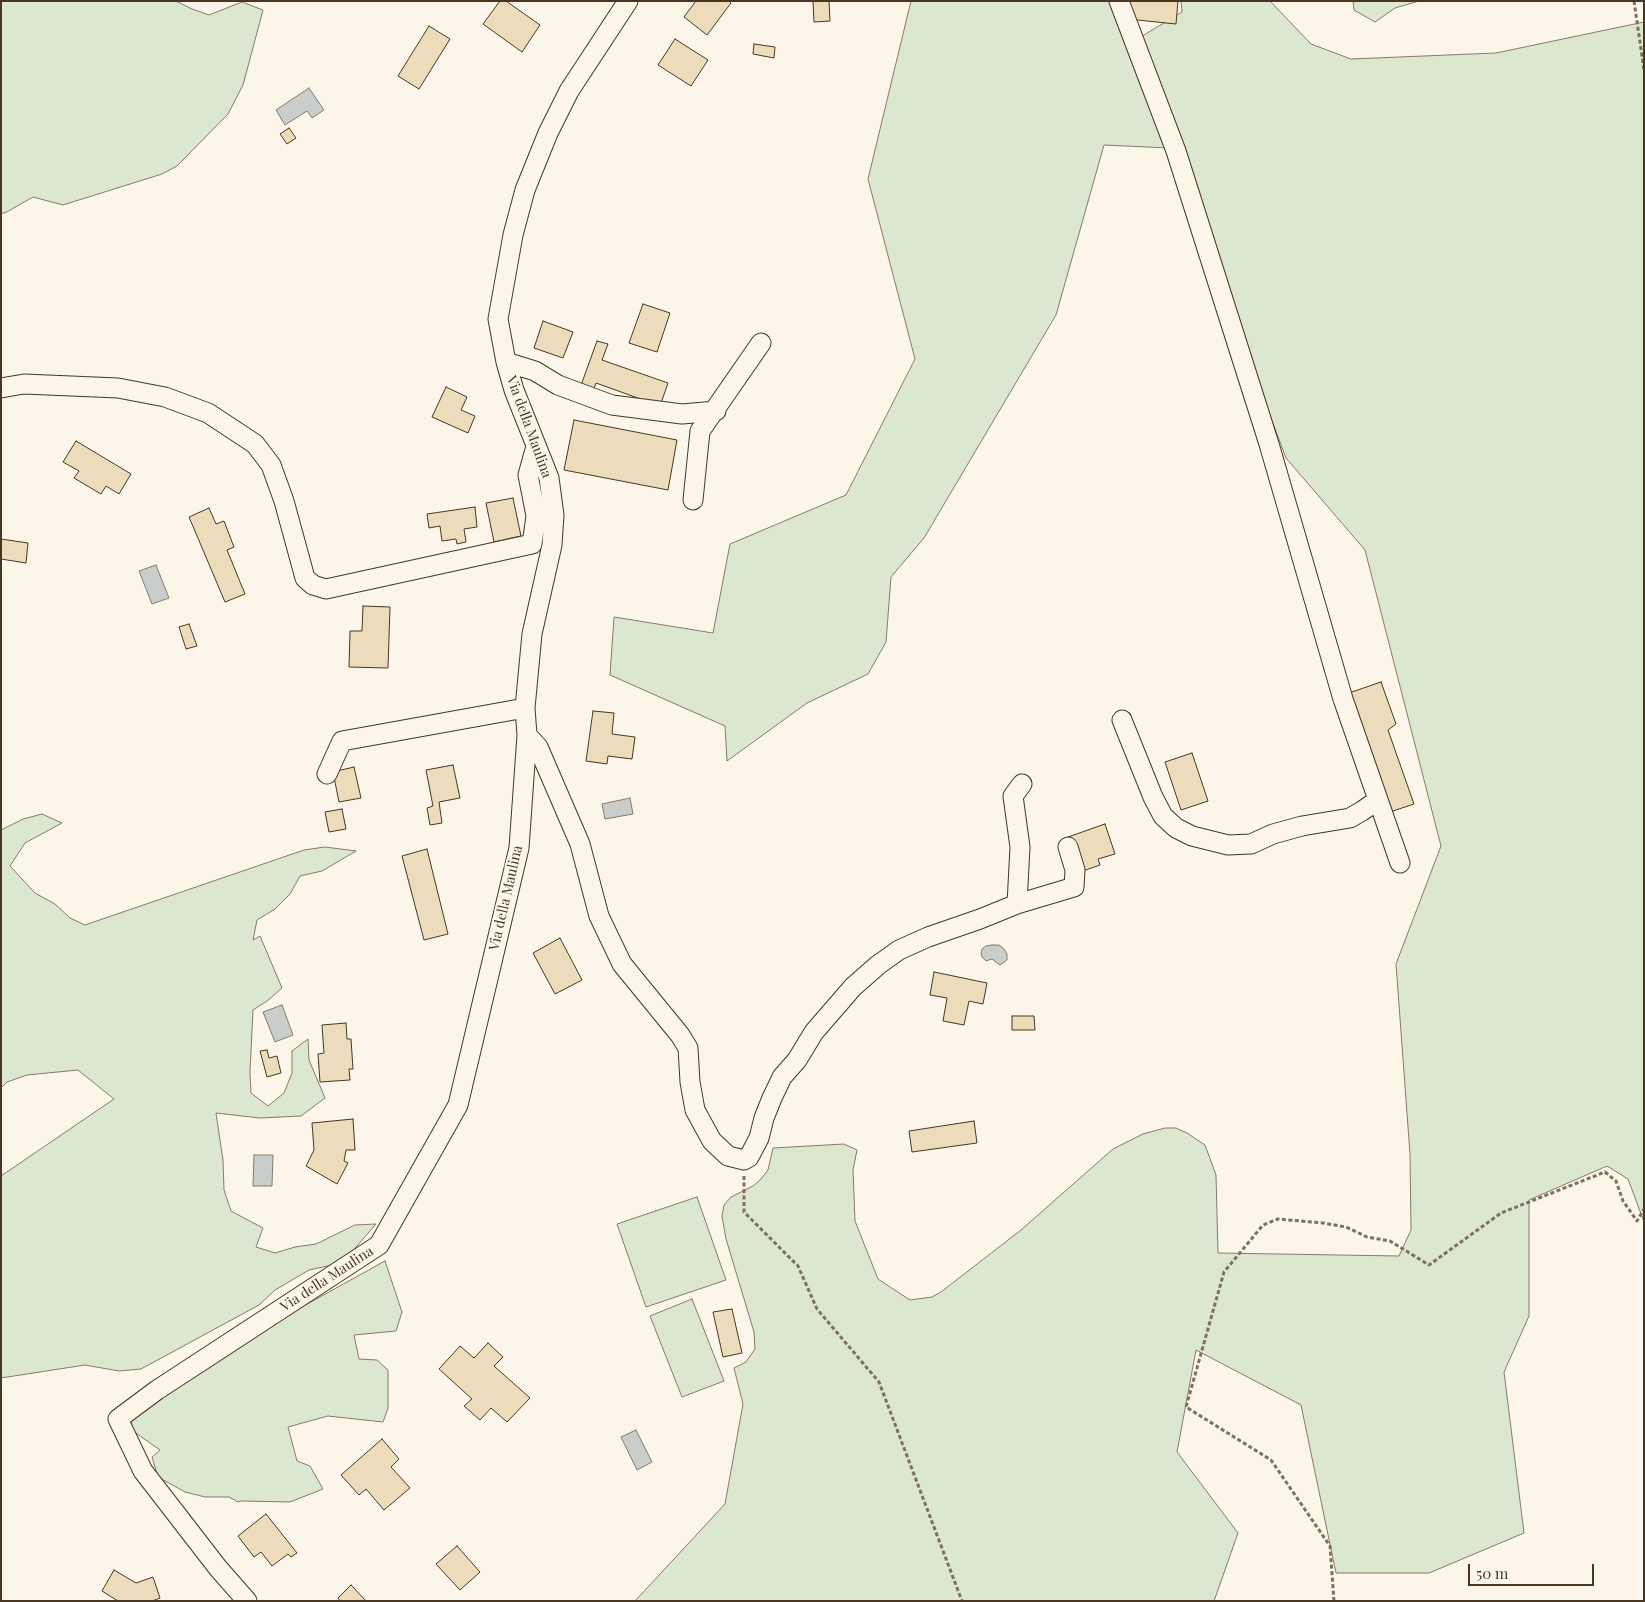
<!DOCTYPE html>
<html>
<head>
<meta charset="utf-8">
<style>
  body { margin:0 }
  #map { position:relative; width:1645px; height:1602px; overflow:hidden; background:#fbf6e9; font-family:"Playfair Display",serif }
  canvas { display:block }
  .frame { position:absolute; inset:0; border:2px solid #4a3520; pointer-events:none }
  .scale { position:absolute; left:1468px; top:1564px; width:126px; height:22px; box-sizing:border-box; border:2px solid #4a3520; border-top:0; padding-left:6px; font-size:15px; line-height:18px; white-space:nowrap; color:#4a3520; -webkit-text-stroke:4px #fbf6e9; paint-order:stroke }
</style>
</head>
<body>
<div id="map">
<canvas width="1645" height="1602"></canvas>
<div class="frame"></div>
<div class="scale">50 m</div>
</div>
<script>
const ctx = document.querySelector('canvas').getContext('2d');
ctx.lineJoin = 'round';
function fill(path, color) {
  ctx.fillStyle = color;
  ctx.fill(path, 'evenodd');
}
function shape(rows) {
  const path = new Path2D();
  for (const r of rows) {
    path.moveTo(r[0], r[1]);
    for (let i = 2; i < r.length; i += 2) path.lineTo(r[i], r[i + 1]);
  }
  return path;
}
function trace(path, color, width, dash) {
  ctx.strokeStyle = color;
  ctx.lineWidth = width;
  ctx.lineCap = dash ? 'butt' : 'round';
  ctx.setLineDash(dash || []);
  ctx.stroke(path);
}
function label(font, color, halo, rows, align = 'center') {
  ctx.font = font + ' "Playfair Display",serif';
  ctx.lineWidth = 4;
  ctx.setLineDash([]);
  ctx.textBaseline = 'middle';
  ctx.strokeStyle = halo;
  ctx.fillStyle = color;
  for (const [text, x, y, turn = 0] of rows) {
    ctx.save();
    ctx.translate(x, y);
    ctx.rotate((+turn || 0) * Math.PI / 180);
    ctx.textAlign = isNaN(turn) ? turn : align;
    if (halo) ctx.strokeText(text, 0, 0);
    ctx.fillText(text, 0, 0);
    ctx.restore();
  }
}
const green = shape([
  [1,1,176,1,192,9,209,15,242,2,263,10,243,85,228,114,177,166,162,174,63,205,33,197,5,213,1,213,1,1],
  [911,1,1117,1,1134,41,1182,12,1181,1,1270,1,1311,44,1351,59,1496,53,1644,22,1644,1222,1628,1179,1607,1166,1529,1200,1529,1316,1504,1372,1524,1533,1429,1573,1336,1573,1301,1405,1196,1350,1177,1452,1238,1533,1214,1601,635,1601,725,1504,743,1404,734,1368,746,1362,755,1349,754,1332,726,1239,722,1216,724,1205,731,1197,753,1186,761,1179,768,1170,773,1148,844,1144,857,1150,853,1170,855,1221,878,1279,910,1300,932,1297,941,1292,1021,1230,1113,1149,1143,1134,1165,1128,1176,1128,1187,1133,1205,1145,1216,1175,1218,1253,1399,1256,1411,1230,1410,1154,1396,964,1441,846,1365,550,1286,458,1169,148,1104,145,1056,315,924,538,891,577,886,642,868,674,807,703,727,761,725,726,610,675,614,617,713,633,730,544,846,495,915,359,868,179,911,1],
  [1353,1,1419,1,1395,8,1375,22,1354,10,1353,1],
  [42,814,62,823,25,843,10,866,35,893,55,904,70,918,85,925,304,850,325,847,356,851,322,871,300,876,290,894,275,909,257,920,253,940,260,936,282,988,267,1001,253,1010,250,1072,251,1093,268,1106,284,1093,292,1073,292,1051,308,1039,309,1060,325,1098,301,1116,260,1118,216,1113,223,1160,224,1190,231,1211,263,1228,256,1247,275,1253,295,1247,316,1244,355,1225,376,1224,350,1254,332,1265,309,1270,275,1290,259,1305,141,1369,119,1371,85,1365,1,1378,1,1176,114,1099,78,1070,27,1075,7,1082,1,1088,1,830,23,819,42,814],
  [697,1197,726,1280,646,1307,617,1224,697,1197],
  [385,1261,402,1312,396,1331,354,1335,359,1359,377,1360,388,1370,388,1408,383,1422,328,1416,288,1427,297,1461,310,1466,323,1489,290,1502,241,1501,238,1502,229,1497,205,1497,185,1492,158,1477,152,1457,160,1450,133,1431,130,1416,148,1392,385,1261],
  [692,1299,724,1381,682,1397,650,1316,692,1299]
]);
fill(green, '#dce7d0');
trace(green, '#887966', 1);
const water = shape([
  [309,88,324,110,312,118,307,111,285,125,276,110,309,88],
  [156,565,169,598,152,604,139,571,156,565],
  [630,798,633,814,605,819,602,804,630,798],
  [992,945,999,945,1004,949,1007,954,1007,960,1000,965,992,959,986,961,982,957,981,953,982,949,986,946,992,945],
  [282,1005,293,1035,275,1042,263,1012,282,1005],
  [254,1155,273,1155,272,1186,253,1186,254,1155],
  [636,1430,652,1462,637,1470,621,1437,636,1430]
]);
fill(water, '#c9cecd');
trace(water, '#887966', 1);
const building = shape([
  [500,1,506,1,540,25,522,52,483,24,500,1],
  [696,1,729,1,731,3,707,35,684,17,696,1],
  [813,1,829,1,830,21,814,22,813,1],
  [1130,1,1178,1,1176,24,1128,19,1130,1],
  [429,26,450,39,419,89,398,76,429,26],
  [675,39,708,60,691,86,658,65,675,39],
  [754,44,775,47,774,58,753,54,754,44],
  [289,128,296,138,287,144,280,134,289,128],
  [643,304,670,313,657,352,629,343,643,304],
  [543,321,573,332,563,358,534,348,543,321],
  [597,341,608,344,602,360,668,383,660,406,596,383,592,393,580,388,597,341],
  [446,387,467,397,461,410,475,416,468,433,432,417,446,387],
  [574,420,677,440,668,490,564,470,574,420],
  [76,441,131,474,119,494,106,486,101,494,74,478,79,471,63,462,76,441],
  [513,498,521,536,494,542,486,503,513,498],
  [475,507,477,527,464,529,466,542,457,544,456,539,442,541,440,526,429,528,427,514,475,507],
  [209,508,216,524,224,521,234,547,227,550,245,594,225,602,189,517,209,508],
  [1,539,28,543,26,563,1,559,1,539],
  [363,606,390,607,388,668,349,667,350,631,362,631,363,606],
  [189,624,197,646,186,649,179,627,189,624],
  [1381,682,1396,724,1388,730,1414,804,1390,812,1349,693,1381,682],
  [593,711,614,713,612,734,635,737,632,759,608,756,607,764,586,761,593,711],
  [1192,753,1208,801,1181,810,1165,762,1192,753],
  [453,765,460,798,439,802,442,823,430,825,427,808,433,806,426,770,453,765],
  [354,767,361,798,339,802,333,772,354,767],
  [342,809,346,829,329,832,325,812,342,809],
  [1105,824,1115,854,1098,859,1100,865,1080,872,1068,837,1105,824],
  [427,849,448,934,424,940,402,856,427,849],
  [560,938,582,980,555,994,533,953,560,938],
  [934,972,987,983,983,1004,969,1001,964,1025,943,1021,947,998,930,995,934,972],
  [1012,1016,1034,1016,1035,1030,1012,1030,1012,1016],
  [346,1023,347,1039,351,1039,353,1069,349,1069,350,1080,320,1082,318,1054,324,1053,322,1025,346,1023],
  [267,1050,269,1058,277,1056,281,1073,267,1077,260,1051,267,1050],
  [353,1119,355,1150,346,1150,344,1161,348,1163,337,1184,306,1166,314,1150,312,1123,353,1119],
  [974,1121,977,1143,912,1152,909,1131,974,1121],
  [732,1309,742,1353,723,1357,713,1312,732,1309],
  [488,1343,503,1357,494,1366,530,1398,507,1422,491,1408,480,1420,464,1406,472,1399,439,1369,460,1346,474,1358,488,1343],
  [382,1439,399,1459,391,1467,410,1488,384,1510,366,1489,359,1495,341,1475,382,1439],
  [266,1514,297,1553,291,1557,288,1554,272,1566,261,1552,254,1557,238,1536,266,1514],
  [457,1546,480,1572,460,1590,436,1564,457,1546],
  [114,1570,136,1583,153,1577,160,1598,152,1601,118,1601,102,1591,114,1570],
  [351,1585,366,1601,340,1601,338,1598,351,1585]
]);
fill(building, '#ecdcbc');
trace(building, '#4a3520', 1);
const minor = shape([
  [1119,1,1176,151,1269,444,1343,699,1400,863],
  [506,362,535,371,558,385,612,405,682,414,716,411],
  [1,388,24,384,118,388,165,397,208,413,255,444,271,465,284,501,305,578,313,585,326,589,532,544,536,516,528,475,536,446],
  [693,500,700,431,761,343],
  [1122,720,1153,797,1163,816,1176,828,1192,836,1228,845,1251,844,1273,834,1302,826,1350,818,1362,811,1378,800],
  [527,735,538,747,580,844,599,916,622,964,680,1035,688,1048,690,1082,695,1110,712,1141,728,1156,744,1160,749,1157,759,1138,764,1118,772,1098,782,1077,797,1060,814,1032,853,987,878,965,899,950,928,937,980,919,1017,904,1074,887,1075,870,1068,847],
  [327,774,342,741,525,708],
  [1017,904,1020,847,1013,796,1022,784],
  [247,1601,218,1568,143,1471,118,1419,157,1390,379,1245,458,1105,519,848,527,735,525,708,532,634,552,545,554,515,549,478,514,390,506,362,498,319,513,235,525,190,548,133,569,91,628,1]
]);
trace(minor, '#4a3520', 21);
trace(shape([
  [1634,1,1644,70],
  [744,1176,744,1212,798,1266,817,1309,879,1382,962,1601],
  [1334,1601,1330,1546,1271,1460,1186,1407,1224,1272,1263,1225,1278,1219,1323,1223,1346,1227,1367,1237,1390,1241,1429,1265,1501,1213,1605,1172,1616,1181,1623,1201,1637,1221,1644,1209]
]), '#7f6f5c', 3, [4, 2.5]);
trace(minor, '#fbf6e9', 19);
label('14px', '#4a3520', '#fbf6e9', [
  ["Via della Maulina",529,427,70],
  ["Via della Maulina",506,898,-77],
  ["Via della Maulina",327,1279,-33]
]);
</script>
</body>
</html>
